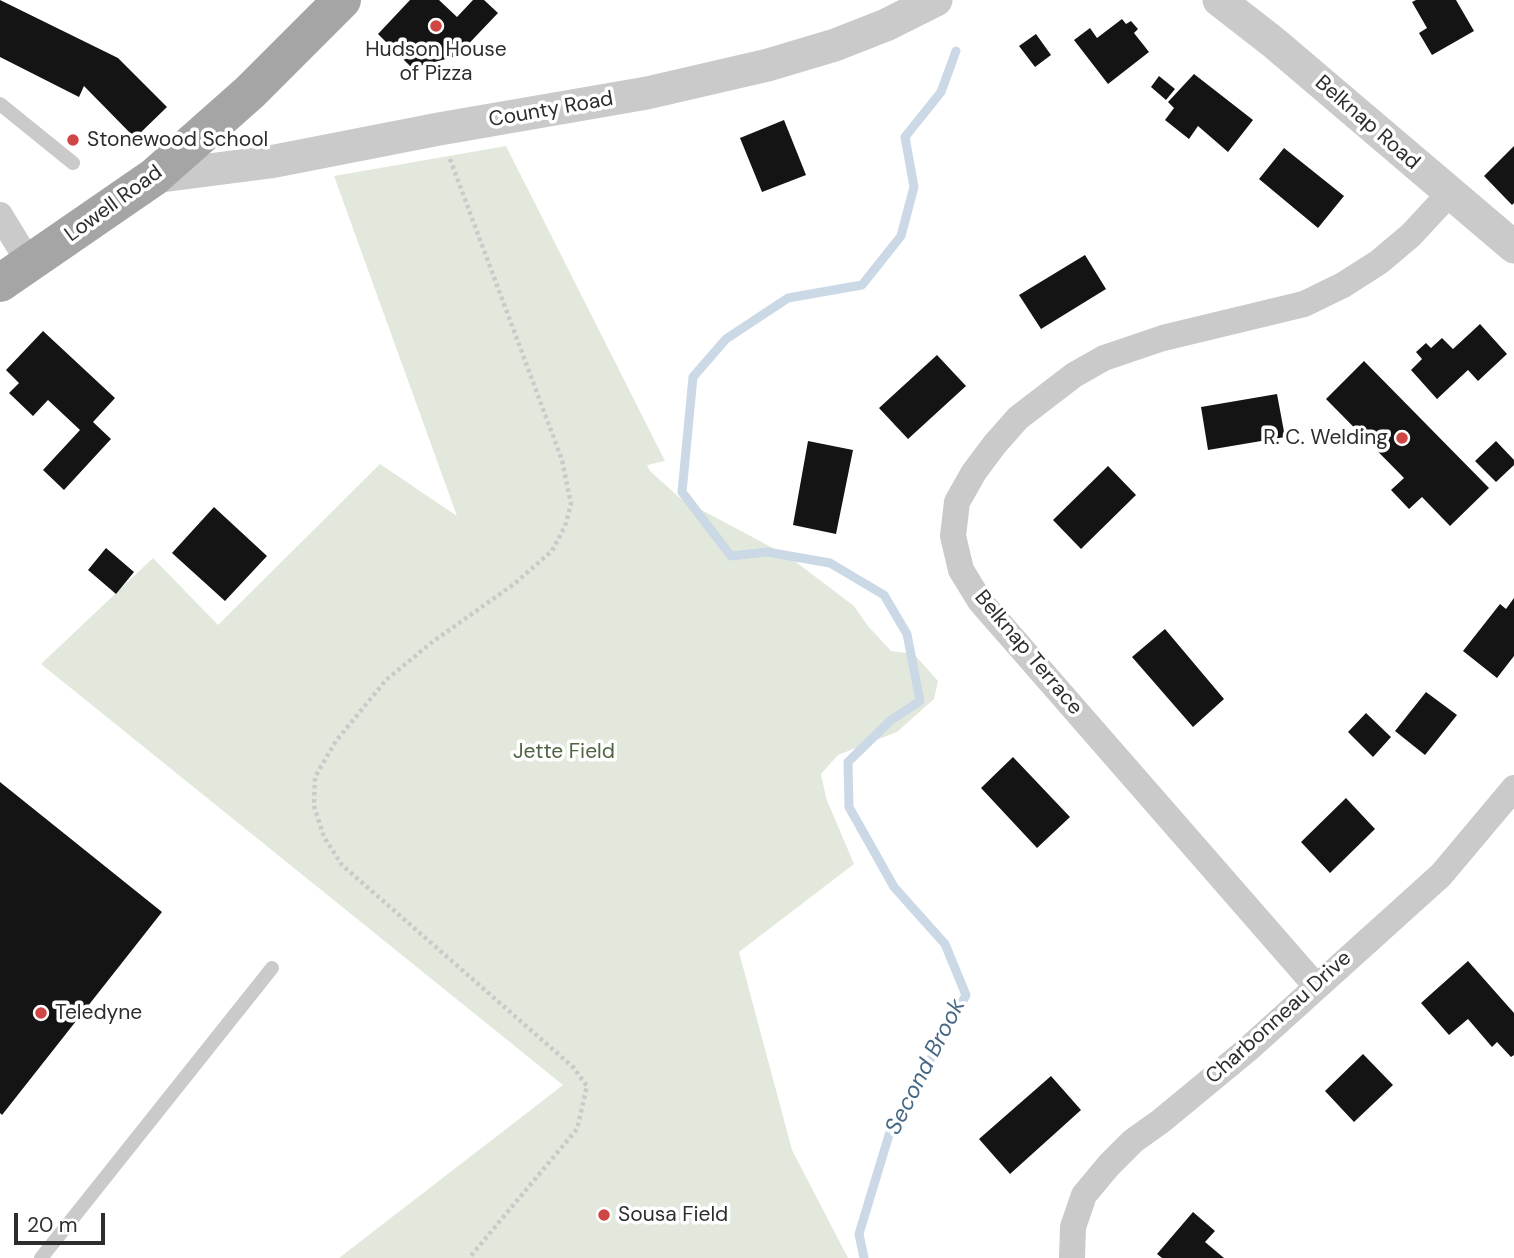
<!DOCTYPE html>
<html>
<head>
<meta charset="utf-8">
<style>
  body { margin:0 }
  #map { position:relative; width:1514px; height:1258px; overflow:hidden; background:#fff; font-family:"DM Sans",sans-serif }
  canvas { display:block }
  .scale { position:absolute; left:14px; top:1213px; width:91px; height:32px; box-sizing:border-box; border:4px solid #2d2d2d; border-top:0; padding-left:9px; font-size:21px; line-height:24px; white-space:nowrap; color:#2d2d2d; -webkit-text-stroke:5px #fff; paint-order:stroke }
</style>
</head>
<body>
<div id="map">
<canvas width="1514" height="1258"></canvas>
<div class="scale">20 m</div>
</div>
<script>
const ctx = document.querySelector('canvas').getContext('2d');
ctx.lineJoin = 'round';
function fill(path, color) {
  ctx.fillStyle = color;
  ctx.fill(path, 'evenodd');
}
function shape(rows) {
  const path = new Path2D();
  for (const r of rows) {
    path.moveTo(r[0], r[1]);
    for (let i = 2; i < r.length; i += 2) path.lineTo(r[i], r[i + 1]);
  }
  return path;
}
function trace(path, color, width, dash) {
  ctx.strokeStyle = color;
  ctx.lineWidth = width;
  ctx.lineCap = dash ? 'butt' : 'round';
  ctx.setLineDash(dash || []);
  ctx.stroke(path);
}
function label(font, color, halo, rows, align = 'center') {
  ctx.font = font + ' "DM Sans",sans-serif';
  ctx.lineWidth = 7;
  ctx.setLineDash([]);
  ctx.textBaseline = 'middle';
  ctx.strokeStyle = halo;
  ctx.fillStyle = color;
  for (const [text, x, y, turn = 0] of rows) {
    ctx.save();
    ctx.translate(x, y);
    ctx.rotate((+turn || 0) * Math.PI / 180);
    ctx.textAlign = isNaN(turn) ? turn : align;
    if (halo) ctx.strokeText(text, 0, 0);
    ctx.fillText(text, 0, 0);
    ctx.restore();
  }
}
fill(shape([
  [506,146,665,461,647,465,650,471,681,499,788,556,854,606,868,626,891,651,914,654,938,681,934,699,897,732,838,755,821,774,826,798,854,864,739,952,792,1150,848,1258,339,1258,563,1085,41,664,153,558,218,625,380,464,457,516,334,176]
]), '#e2e9dc');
trace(shape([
  [864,1258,859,1234,889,1135,966,995,945,944,894,887,849,807,848,762,891,720,920,701,907,634,884,595,830,563,767,552,731,556,682,492,693,377,726,339,788,298,862,285,901,236,914,187,905,137,941,92,956,51]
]), '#cbd9e6', 9);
fill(shape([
  [0,0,118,58,167,107,135,138,84,86,79,97,0,57],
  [410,0,439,0,457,17,473,0,484,0,498,13,457,56,412,68,378,34],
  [1416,0,1456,0,1474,31,1432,55,1419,33,1427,28,1412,2],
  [1122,19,1126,24,1131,21,1138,29,1134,33,1149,52,1108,84,1074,40,1090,28,1097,38],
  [1036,34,1051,55,1035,67,1019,46],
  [1194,74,1253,120,1228,152,1198,126,1189,139,1165,120,1174,108,1168,102],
  [1159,76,1175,89,1166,100,1151,87],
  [784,120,806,175,762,192,740,138],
  [1514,146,1514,203,1512,205,1484,176],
  [1284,148,1344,196,1318,228,1259,179],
  [1085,255,1106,289,1041,329,1019,295],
  [1480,324,1507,354,1478,381,1468,370,1437,399,1411,370,1422,359,1416,352,1426,343,1431,348,1442,338,1453,349],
  [43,331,115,398,93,422,111,439,64,490,43,470,80,430,48,400,33,416,9,393,19,383,6,370],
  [937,355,966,386,908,439,879,408],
  [1364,361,1489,488,1450,526,1422,497,1409,509,1391,490,1404,478,1326,399],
  [1277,394,1285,437,1208,450,1201,407],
  [808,441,853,450,836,534,793,525],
  [1496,441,1514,460,1514,465,1496,482,1475,461],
  [1108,466,1136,495,1081,549,1053,520],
  [214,507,267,556,225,601,172,553],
  [106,548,134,572,116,594,88,570],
  [1514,598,1514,656,1497,678,1463,651,1500,604,1506,609],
  [1165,629,1224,699,1193,727,1132,657],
  [1426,692,1457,715,1425,755,1395,731],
  [1366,713,1391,737,1373,757,1348,732],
  [1013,757,1070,817,1037,848,981,788],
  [0,782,162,912,2,1115,0,1113],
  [1346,798,1375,829,1330,873,1301,842],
  [1468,961,1514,1013,1514,1055,1511,1057,1497,1042,1492,1047,1468,1019,1449,1035,1421,1003],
  [1363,1054,1393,1085,1354,1122,1325,1091],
  [1051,1076,1081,1110,1010,1174,979,1139],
  [1193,1212,1215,1231,1205,1242,1224,1258,1162,1258,1157,1254]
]), '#141414');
trace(shape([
  [450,159,562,460,571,504,565,526,552,551,514,584,431,643,386,680,336,741,315,777,314,806,324,837,342,865,573,1067,587,1086,577,1129,469,1258]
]), '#cacaca', 4.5, [3.5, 3.5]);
trace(shape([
  [0,104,73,163],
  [41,1258,272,968]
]), '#cacaca', 14);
trace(shape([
  [0,215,30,264],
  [1316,986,980,601,961,570,953,536,957,502,974,472,995,444,1018,418,1074,375,1104,358,1163,338,1304,304,1343,285,1379,262,1411,235,1449,194],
  [1072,1258,1073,1227,1084,1195,1109,1165,1133,1141,1161,1121,1247,1050,1441,875,1514,788]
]), '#cacaca', 26);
trace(shape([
  [1219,0,1273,42,1514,247],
  [154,177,270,162,439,129,647,93,768,65,835,45,886,25,936,0]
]), '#cacaca', 33);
trace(shape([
  [0,283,154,177,250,92,342,0]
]), '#a5a5a5', 38);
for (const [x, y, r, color] of [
  [436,26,7,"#cf4645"],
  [73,140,7,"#cf4645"],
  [1402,438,7,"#cf4645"],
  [41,1013,7,"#cf4645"],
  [604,1215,7,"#cf4645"]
]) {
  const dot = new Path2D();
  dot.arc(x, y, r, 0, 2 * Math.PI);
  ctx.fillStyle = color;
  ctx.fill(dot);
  trace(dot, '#fff', 2.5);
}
label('21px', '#2d2d2d', '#fff', [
  ["Hudson House",436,50,"center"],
  ["of Pizza",436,74,"center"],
  ["Stonewood School",87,140],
  ["R. C. Welding",1388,438,"right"],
  ["Teledyne",55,1013],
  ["Sousa Field",618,1215]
], 'left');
label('21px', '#2d2d2d', '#fff', [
  ["County Road",551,110,-10],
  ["Belknap Road",1367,123,41],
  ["Lowell Road",114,204,-36],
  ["Belknap Terrace",1028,653,50],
  ["Charbonneau Drive",1279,1018,-42]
]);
label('21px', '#4e6340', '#fff', [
  ["Jette Field",564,752]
]);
label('italic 23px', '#466785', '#fff', [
  ["Second Brook",926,1067,-63]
]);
</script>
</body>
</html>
